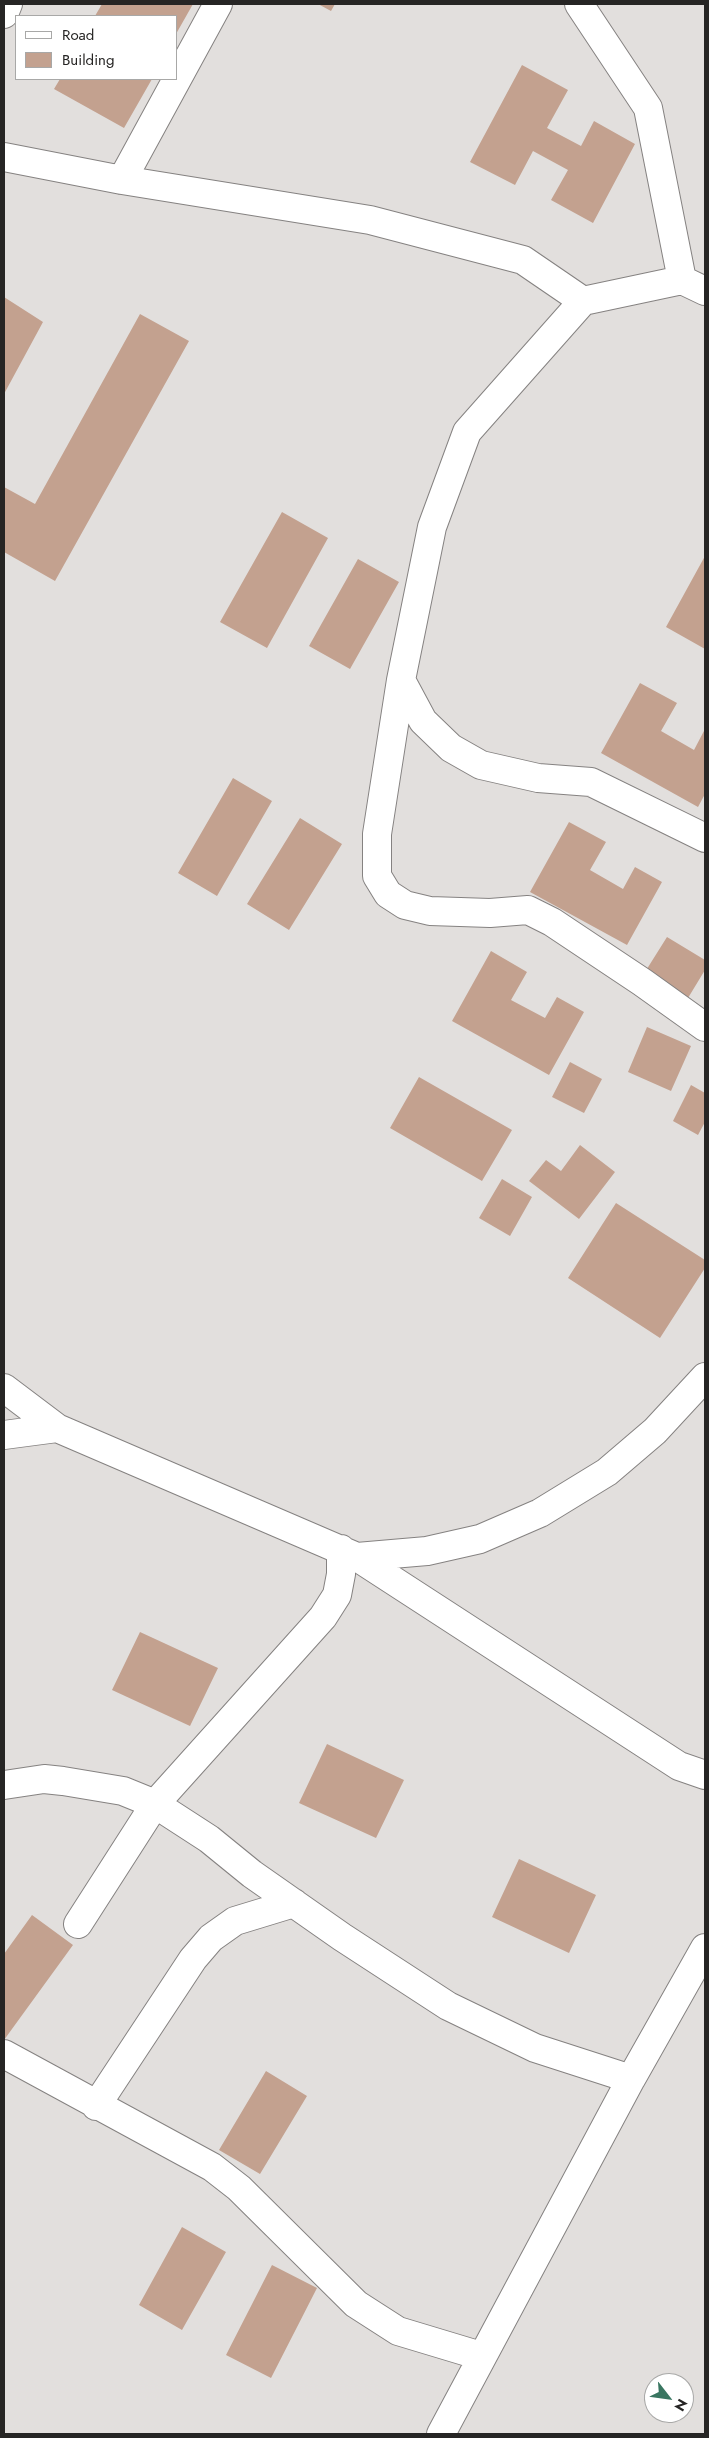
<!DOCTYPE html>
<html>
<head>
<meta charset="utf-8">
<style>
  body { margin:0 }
  #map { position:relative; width:709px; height:2438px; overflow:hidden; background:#e2dfdd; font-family:Jost,sans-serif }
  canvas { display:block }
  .frame { position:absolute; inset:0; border:5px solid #262524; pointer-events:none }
  .legend { position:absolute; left:15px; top:15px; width:162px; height:65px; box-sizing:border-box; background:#fff; border:1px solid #a8a8a7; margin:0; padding:6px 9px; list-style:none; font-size:15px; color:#262524 }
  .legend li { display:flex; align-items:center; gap:10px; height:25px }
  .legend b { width:25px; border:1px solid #a8a8a7 }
  .north { position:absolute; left:644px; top:2373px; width:50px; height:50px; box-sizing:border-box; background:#fff; border:1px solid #a8a8a7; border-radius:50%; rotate:120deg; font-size:14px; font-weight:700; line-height:20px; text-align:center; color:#262524 }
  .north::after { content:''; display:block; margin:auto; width:18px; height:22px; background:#397661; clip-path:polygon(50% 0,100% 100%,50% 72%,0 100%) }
</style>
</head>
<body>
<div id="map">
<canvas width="709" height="2438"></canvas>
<div class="frame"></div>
<ul class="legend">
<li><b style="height:6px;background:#fff"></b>Road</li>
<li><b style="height:14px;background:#c3a18f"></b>Building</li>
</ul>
<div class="north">N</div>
</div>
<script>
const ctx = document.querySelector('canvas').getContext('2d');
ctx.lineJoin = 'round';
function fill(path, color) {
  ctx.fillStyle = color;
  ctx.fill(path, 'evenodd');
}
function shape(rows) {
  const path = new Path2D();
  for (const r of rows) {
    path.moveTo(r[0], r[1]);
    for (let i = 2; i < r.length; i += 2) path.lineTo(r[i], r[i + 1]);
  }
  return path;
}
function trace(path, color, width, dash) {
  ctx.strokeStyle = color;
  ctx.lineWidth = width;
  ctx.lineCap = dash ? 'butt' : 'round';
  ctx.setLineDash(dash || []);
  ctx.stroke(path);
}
fill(shape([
  [102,4,193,4,176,34,176,16,95,16],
  [318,4,335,4,331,11],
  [522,65,568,90,547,128,581,146,594,121,635,144,593,223,551,200,568,170,533,151,515,185,470,162],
  [60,79,152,79,124,128,54,89],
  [4,297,43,322,4,394],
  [140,314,189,341,55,581,4,552,4,487,35,504],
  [282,512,328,538,267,648,220,622],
  [705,556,705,649,666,627],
  [358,559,399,582,350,669,309,646],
  [640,683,677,703,661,731,694,750,705,729,705,794,698,807,601,753],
  [233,778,272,801,217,896,178,873],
  [300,818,342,844,289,930,247,904],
  [569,822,606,842,590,870,623,889,635,867,662,882,627,945,530,892],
  [667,937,705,960,705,970,688,998,645,972],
  [491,951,527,972,511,1000,545,1018,557,997,584,1012,549,1075,452,1021],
  [647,1027,691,1046,671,1091,628,1072],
  [570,1062,602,1079,584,1113,552,1097],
  [419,1077,512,1130,482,1181,390,1128],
  [691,1085,705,1093,705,1122,698,1135,673,1121],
  [580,1145,615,1172,579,1219,529,1181,546,1160,561,1171],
  [502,1179,532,1197,510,1236,479,1218],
  [616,1203,705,1260,705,1268,660,1338,568,1278],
  [140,1632,218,1668,190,1726,112,1690],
  [327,1744,404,1780,376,1838,299,1803],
  [519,1859,596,1895,569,1953,492,1917],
  [32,1915,73,1945,4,2040,4,1954],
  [266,2071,307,2096,260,2174,219,2150],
  [182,2227,226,2252,182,2330,139,2305],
  [272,2265,317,2288,271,2378,226,2355]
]), '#c3a18f');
const minor = shape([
  [579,4,648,108,682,280],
  [4,14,8,4],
  [4,157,122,180,370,220,523,260,583,301,682,280,705,291],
  [122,180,218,4],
  [583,301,467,432,432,527,401,680,377,834,377,876,388,894,405,905,430,911,490,913,528,910,552,922,642,982,705,1027],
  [401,680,423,721,451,748,481,765,538,778,591,782,705,838],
  [4,1388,57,1428,357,1557,679,1766,705,1775],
  [4,1435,57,1428],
  [357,1557,427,1551,480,1539,540,1513,607,1472,655,1431,705,1377],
  [4,1785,44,1779,63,1781,123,1791,155,1804,209,1839,252,1874,342,1937,448,2006,535,2048,631,2079],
  [78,1924,155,1804,323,1617,337,1595,341,1574,341,1549],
  [4,2054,212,2167,239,2188,356,2304,398,2331,481,2356],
  [96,2106,193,1959,211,1938,235,1921,294,1903],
  [441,2434,631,2079,705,1948]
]);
trace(minor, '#858281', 30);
trace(minor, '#fff', 28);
</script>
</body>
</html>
